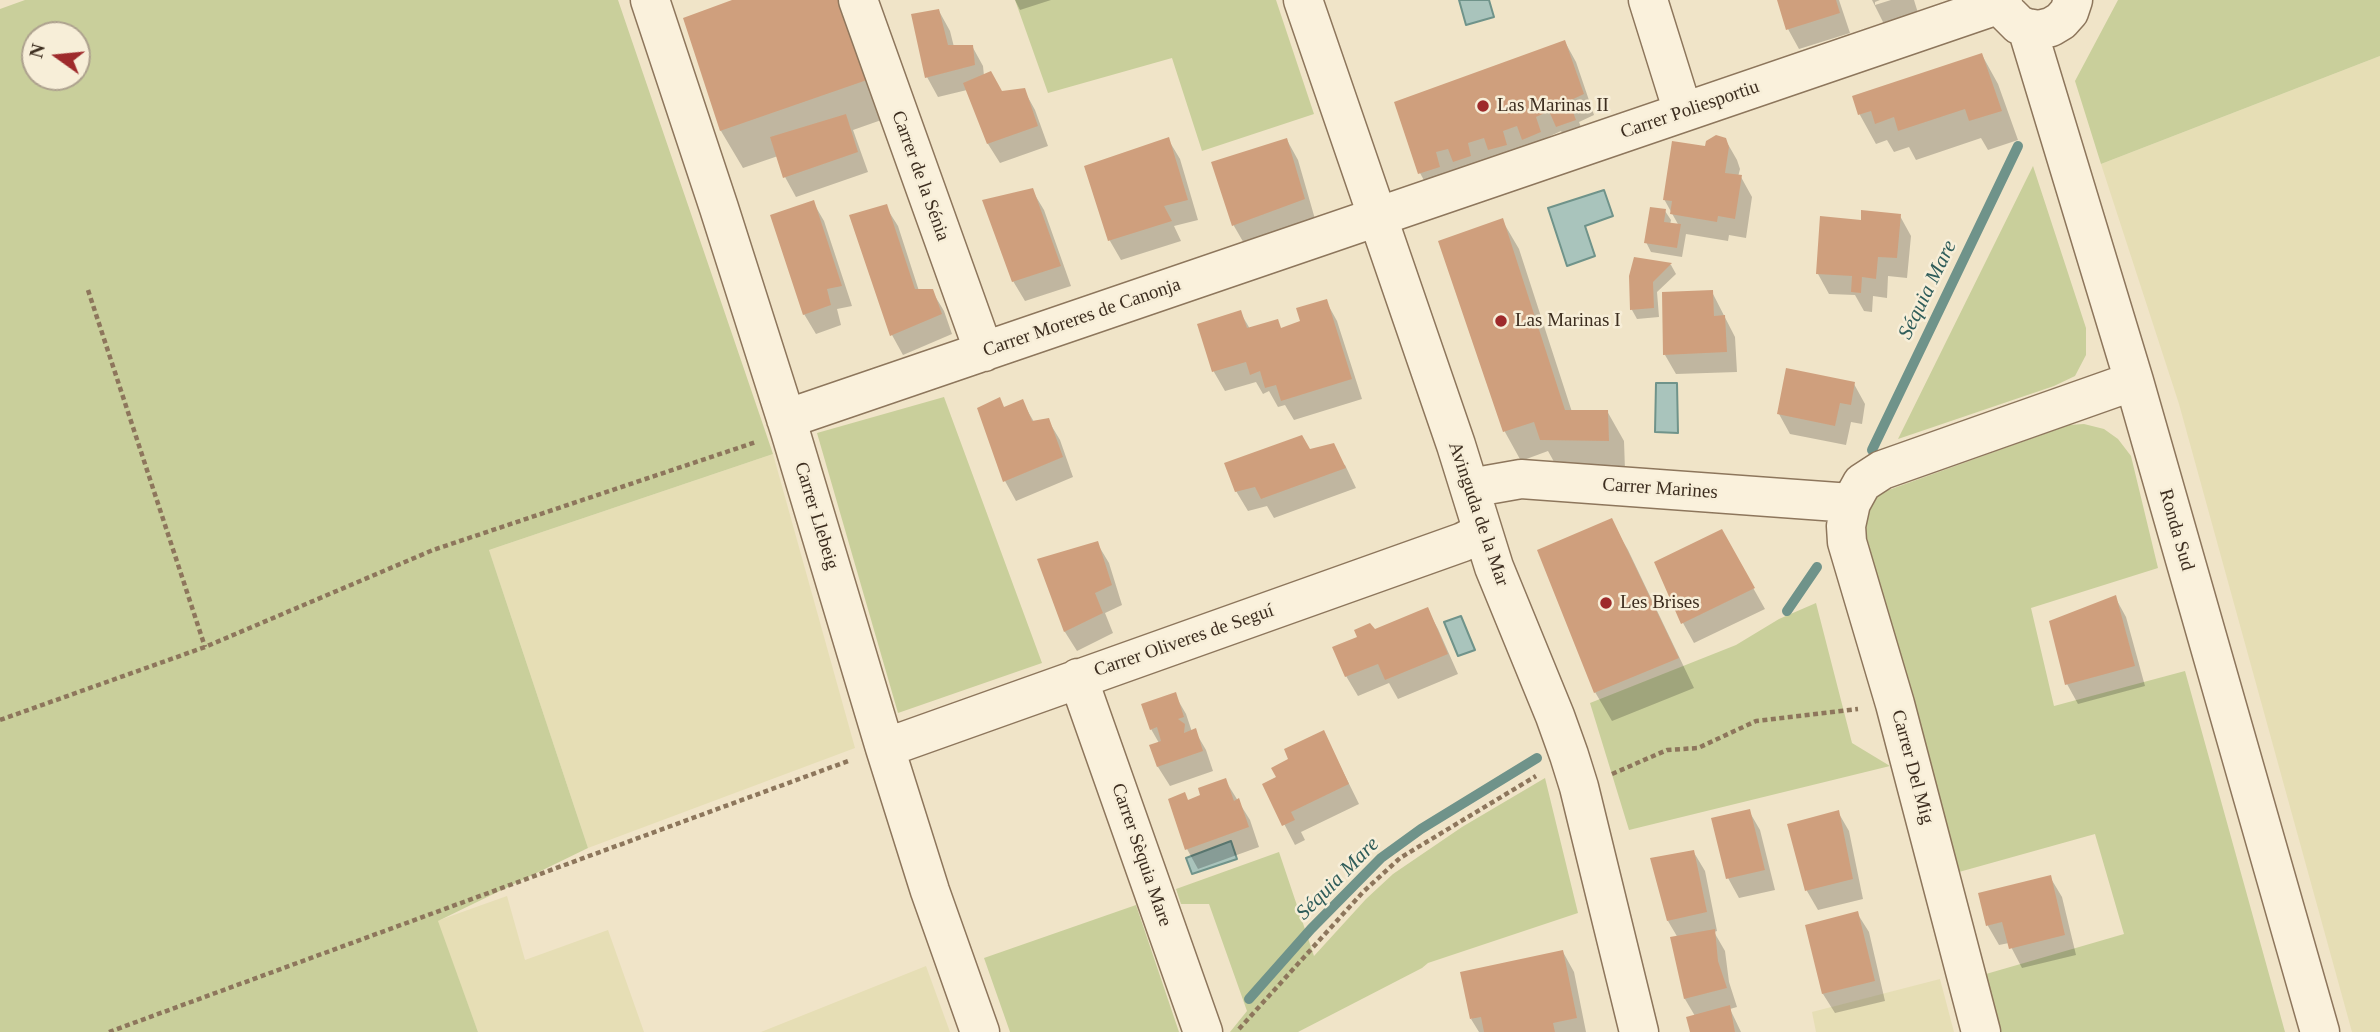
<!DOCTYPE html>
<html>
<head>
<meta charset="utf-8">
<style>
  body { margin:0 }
  #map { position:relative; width:2380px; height:1032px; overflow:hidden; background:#f0e4c8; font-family:Georgia,serif }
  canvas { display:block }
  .north { position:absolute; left:21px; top:21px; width:70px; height:70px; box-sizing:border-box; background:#f7eed8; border:2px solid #ada18e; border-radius:50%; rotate:285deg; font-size:19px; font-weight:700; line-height:28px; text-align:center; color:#3d2e20 }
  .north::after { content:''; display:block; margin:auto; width:24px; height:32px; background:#9e2a2b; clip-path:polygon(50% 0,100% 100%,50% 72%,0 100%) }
</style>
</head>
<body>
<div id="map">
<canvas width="2380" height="1032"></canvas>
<div class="north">N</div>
</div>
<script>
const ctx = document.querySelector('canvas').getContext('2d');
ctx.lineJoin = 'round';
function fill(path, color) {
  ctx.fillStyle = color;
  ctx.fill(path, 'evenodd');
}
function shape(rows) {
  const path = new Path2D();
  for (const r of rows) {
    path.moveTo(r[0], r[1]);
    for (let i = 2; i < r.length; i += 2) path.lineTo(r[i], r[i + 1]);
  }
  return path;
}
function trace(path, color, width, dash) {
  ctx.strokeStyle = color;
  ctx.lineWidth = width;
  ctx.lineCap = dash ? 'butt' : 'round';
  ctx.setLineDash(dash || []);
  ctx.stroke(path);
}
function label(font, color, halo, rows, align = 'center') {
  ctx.font = font + ' Georgia,serif';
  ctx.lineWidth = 5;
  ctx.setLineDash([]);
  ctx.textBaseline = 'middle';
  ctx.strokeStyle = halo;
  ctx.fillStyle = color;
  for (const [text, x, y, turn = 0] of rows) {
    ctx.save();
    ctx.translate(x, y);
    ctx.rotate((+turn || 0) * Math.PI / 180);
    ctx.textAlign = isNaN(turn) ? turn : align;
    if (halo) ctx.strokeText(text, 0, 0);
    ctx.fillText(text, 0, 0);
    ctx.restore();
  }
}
fill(shape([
  [2380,56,2380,1032,2352,1032,2179,404,2101,164],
  [773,454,855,748,588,848,489,550],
  [507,896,525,960,608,930,644,1032,478,1032,437,921],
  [926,966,950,1032,761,1032],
  [1940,979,1954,1032,1816,1032,1812,1012]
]), '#e6deb5');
fill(shape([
  [25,0,618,0,773,454,489,550,588,848,438,921,478,1032,0,1032,0,9],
  [35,35,77,35,77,77,35,77],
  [1015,0,1276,0,1314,114,1202,151,1172,58,1048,93],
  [2118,0,2380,0,2380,56,2101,164,2075,81],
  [2033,166,2086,328,2086,355,2075,376,2054,386,1898,439],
  [944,397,1042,663,898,713,817,433],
  [2084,424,2104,429,2118,439,2131,456,2158,568,2031,608,2054,706,2185,671,2285,1032,2001,1032,1986,974,2124,934,2095,834,1959,872,1863,524,1866,502,1883,492,2069,425],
  [1816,603,1852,743,1890,766,1629,830,1590,703,1736,645,1779,619],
  [1545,778,1578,913,1428,963,1422,968,1298,1032,1230,1032,1247,1011,1209,904,1181,904,1176,889,1279,852,1314,956,1366,899,1393,874,1462,827],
  [1136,905,1179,1032,1010,1032,984,958]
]), '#c9cf9b');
const water = shape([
  [1459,0,1489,0,1494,17,1466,25,1459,0],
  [1604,190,1613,216,1585,226,1595,256,1567,266,1548,208,1604,190],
  [1656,383,1677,383,1678,433,1655,432,1656,383],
  [1461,616,1475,650,1458,656,1444,622,1461,616],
  [1231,841,1237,859,1192,874,1186,858,1231,841]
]);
fill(water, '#a9c4bc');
trace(water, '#6f938a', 2);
fill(shape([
  [738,0,843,0,887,118,853,130,868,172,796,197,785,177,778,156,743,168,721,131,685,19],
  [1015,0,1051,0,1020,10],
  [1779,0,1839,0,1850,33,1799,49,1788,29],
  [1872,0,1880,0,1875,2,1875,5,1891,0,1914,0,1918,13,1884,24],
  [939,11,950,31,954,47,972,46,983,66,984,76,1001,93,1024,90,1035,110,1048,146,1000,163,988,144,967,90,938,97,927,77],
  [1565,42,1576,62,1594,115,1579,122,1586,140,1569,146,1561,131,1546,138,1551,152,1466,181,1459,169,1446,172,1450,187,1431,193,1420,173,1396,103],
  [1982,55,1998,84,2018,140,1988,150,1981,138,1916,160,1909,147,1894,152,1887,140,1876,144,1860,115,1854,97],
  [1168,139,1180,159,1198,220,1174,226,1181,241,1121,260,1110,241,1087,167],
  [1725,139,1737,160,1740,169,1738,177,1741,177,1752,197,1746,238,1729,235,1728,241,1686,234,1682,257,1651,252,1646,242,1665,211,1671,220,1670,225,1679,226,1664,199,1706,148],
  [1287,140,1298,160,1315,219,1245,245,1234,226,1214,163],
  [1032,190,1044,210,1071,286,1025,301,1013,281],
  [813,202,824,221,852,306,837,309,841,325,816,334,804,314],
  [886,207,898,226,919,291,932,291,944,311,952,334,903,355,892,335],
  [1900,216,1911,236,1907,278,1888,276,1887,298,1873,296,1872,312,1864,311,1855,295,1829,294,1818,274,1862,222],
  [1502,220,1519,249,1572,412,1607,411,1624,441,1625,470,1558,469,1548,451,1521,461,1505,432,1440,242],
  [1636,259,1671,265,1676,274,1657,292,1659,317,1637,319,1632,310],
  [1712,292,1735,337,1737,372,1676,374,1665,355],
  [1326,301,1337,321,1362,399,1294,420,1285,405,1278,407,1269,391,1263,394,1256,382,1225,391,1214,372,1199,325,1240,312,1250,329,1282,329,1302,322],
  [1854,384,1865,404,1862,424,1851,422,1846,445,1790,434,1779,414],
  [1022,401,1034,422,1048,420,1060,440,1073,477,1016,501,1005,481,1005,408],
  [1310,451,1345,465,1356,488,1274,518,1267,506,1248,511,1236,491],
  [1611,521,1628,550,1694,688,1612,721,1595,692],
  [1721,531,1765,609,1694,643,1683,623,1656,563],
  [1097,543,1109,563,1122,605,1105,613,1113,633,1077,651,1065,632,1040,560],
  [2115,597,2126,617,2145,686,2078,704,2067,684],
  [1427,609,1438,629,1458,674,1398,699,1389,683,1358,696,1346,676,1375,631],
  [1175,695,1186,714,1192,732,1195,731,1206,750,1213,771,1170,786,1158,767,1151,746,1159,743,1151,729],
  [1324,733,1359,804,1301,832,1305,840,1295,845,1264,785,1278,778],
  [1225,780,1250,820,1259,847,1198,869,1187,849,1188,801,1203,797],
  [1749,811,1760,830,1775,890,1739,898,1728,878],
  [1838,812,1849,831,1863,899,1818,910,1807,891,1789,825],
  [1693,851,1705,871,1717,931,1714,932,1725,951,1729,982,1737,1007,1730,1009,1741,1032,1691,1032,1695,1016,1685,999,1678,938,1668,921],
  [2050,877,2062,897,2076,955,2022,968,2009,943,1999,945,1988,926,1981,894],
  [1857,913,1869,932,1885,1001,1835,1013,1823,994,1807,926],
  [1563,952,1574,972,1586,1032,1479,1032,1471,1019]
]), '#0003');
trace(shape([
  [1872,450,2018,146],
  [1787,611,1817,567],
  [1249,999,1311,929,1381,858,1421,829,1537,758]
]), '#6f938a', 10);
fill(shape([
  [732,0,838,0,867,80,720,131,683,18],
  [1777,0,1836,0,1840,13,1786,30],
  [939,9,948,45,973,45,975,65,925,78,911,14],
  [1565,40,1584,94,1569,101,1576,120,1556,127,1549,111,1536,117,1541,132,1522,140,1517,126,1503,131,1507,145,1488,150,1484,138,1468,143,1471,156,1453,162,1448,149,1436,152,1440,167,1418,174,1394,102],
  [1982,53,2002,111,1969,121,1965,109,1898,131,1894,117,1875,124,1871,111,1858,115,1852,96],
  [991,71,1002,91,1025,88,1038,126,987,144,963,83],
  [846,114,858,152,783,178,770,137],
  [1716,135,1726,138,1729,147,1725,173,1742,175,1735,219,1718,216,1717,222,1670,214,1672,201,1663,200,1672,141,1705,146,1706,141],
  [1169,137,1188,200,1164,206,1172,221,1108,241,1084,166],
  [1287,138,1305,199,1232,226,1211,162],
  [1033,188,1061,266,1012,282,982,200],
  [814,200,842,286,827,289,831,305,803,315,770,215],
  [887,204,915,289,933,289,942,314,890,336,849,215],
  [1650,207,1666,209,1664,222,1681,224,1677,248,1644,243],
  [1861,210,1901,214,1897,258,1878,257,1876,279,1862,277,1861,293,1851,292,1852,276,1816,274,1820,216,1861,220],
  [1503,218,1565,410,1608,410,1609,441,1540,440,1534,422,1503,432,1438,241],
  [1634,257,1672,263,1653,282,1654,308,1630,310,1629,276],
  [1713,290,1714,316,1725,315,1727,352,1663,355,1662,292],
  [1327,299,1352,379,1281,401,1276,385,1265,388,1260,371,1250,375,1246,362,1212,372,1197,324,1241,310,1247,328,1278,319,1281,328,1300,321,1296,308],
  [1786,368,1855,382,1851,405,1840,403,1835,426,1777,414],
  [1000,397,1004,407,1023,399,1032,421,1049,418,1063,457,1003,482,977,408],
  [1302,435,1310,449,1334,443,1346,468,1261,499,1255,487,1235,492,1224,463],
  [1612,518,1679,658,1594,693,1537,550],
  [1722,529,1755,588,1681,624,1654,562],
  [1098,541,1112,585,1095,593,1103,613,1064,632,1037,559],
  [2116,595,2135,666,2065,685,2049,621],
  [1428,607,1448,654,1385,680,1378,664,1345,677,1332,647,1357,637,1354,630,1370,623,1375,629],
  [1176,692,1184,717,1178,719,1185,724,1184,733,1196,728,1203,751,1157,767,1149,745,1161,741,1157,727,1150,730,1141,704],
  [1324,730,1349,784,1291,812,1295,820,1282,826,1262,784,1276,777,1271,768,1288,759,1284,749],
  [1226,778,1234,801,1239,798,1249,827,1185,850,1168,799,1185,792,1188,800,1200,795,1198,788],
  [1750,809,1765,870,1726,879,1711,818],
  [1839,810,1853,879,1805,891,1787,824],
  [1694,850,1707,912,1667,921,1650,858],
  [2051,875,2065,935,2009,949,2002,922,1986,926,1978,893],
  [1858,911,1875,981,1822,994,1805,925],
  [1715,929,1718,961,1727,988,1684,999,1670,937],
  [1563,950,1577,1018,1553,1023,1555,1032,1484,1032,1481,1017,1470,1019,1460,972],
  [1730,1005,1735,1032,1690,1032,1686,1017]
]), '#cf9f7d');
const minor = shape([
  [650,0,719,208,790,431,885,748,930,891,980,1032],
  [858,0,984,352],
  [1303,0,1456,445,1494,567,1555,716,1569,755,1579,787,1639,1032],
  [1648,0,1683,112],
  [2008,14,2019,25,2027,28,2039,30,2051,27,2061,21,2069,12,2073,0],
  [2027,28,2134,381,2320,1032],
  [786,419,2003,3],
  [1470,488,1521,479,1851,503],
  [1078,678,1203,1032],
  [885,748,1463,542,1482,532],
  [1981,1032,1895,704,1847,542,1846,526,1851,503,1862,483,1882,470,2134,381]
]);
trace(minor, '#8d765c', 41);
trace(shape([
  [88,290,205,647],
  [0,720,205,647,433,550,756,442],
  [1612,774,1667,750,1698,748,1756,721,1858,709],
  [1239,1029,1363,892,1400,858,1536,776],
  [109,1032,851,760]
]), '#8d765c', 4.5, [5, 3.5]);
trace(minor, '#faf1dc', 38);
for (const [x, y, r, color] of [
  [1483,106,7,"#9e2a2b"],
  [1501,321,7,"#9e2a2b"],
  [1606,603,7,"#9e2a2b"]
]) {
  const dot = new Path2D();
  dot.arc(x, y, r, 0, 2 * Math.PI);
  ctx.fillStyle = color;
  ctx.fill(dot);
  trace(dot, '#f7eed8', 2.5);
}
label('19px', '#3d2e20', '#f7eed8', [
  ["Las Marinas II",1497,106],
  ["Las Marinas I",1515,321],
  ["Les Brises",1620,603]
], 'left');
label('19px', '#3d2e20', '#f7eed8', [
  ["Carrer Poliesportiu",1690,110,-19],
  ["Carrer de la Sénia",920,176,70],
  ["Carrer Moreres de Canonja",1082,318,-19],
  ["Carrer Marines",1660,489,4],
  ["Avinguda de la Mar",1478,514,71],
  ["Carrer Llebeig",816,516,73],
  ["Ronda Sud",2176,530,74],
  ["Carrer Oliveres de Seguí",1184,641,-19],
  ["Carrer Del Mig",1912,767,75],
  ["Carrer Sèquia Mare",1141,855,71]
]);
label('italic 21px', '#2f5d5a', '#f7eed8', [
  ["Séquia Mare",1928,290,-64],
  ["Séquia Mare",1338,879,-45]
]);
</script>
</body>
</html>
